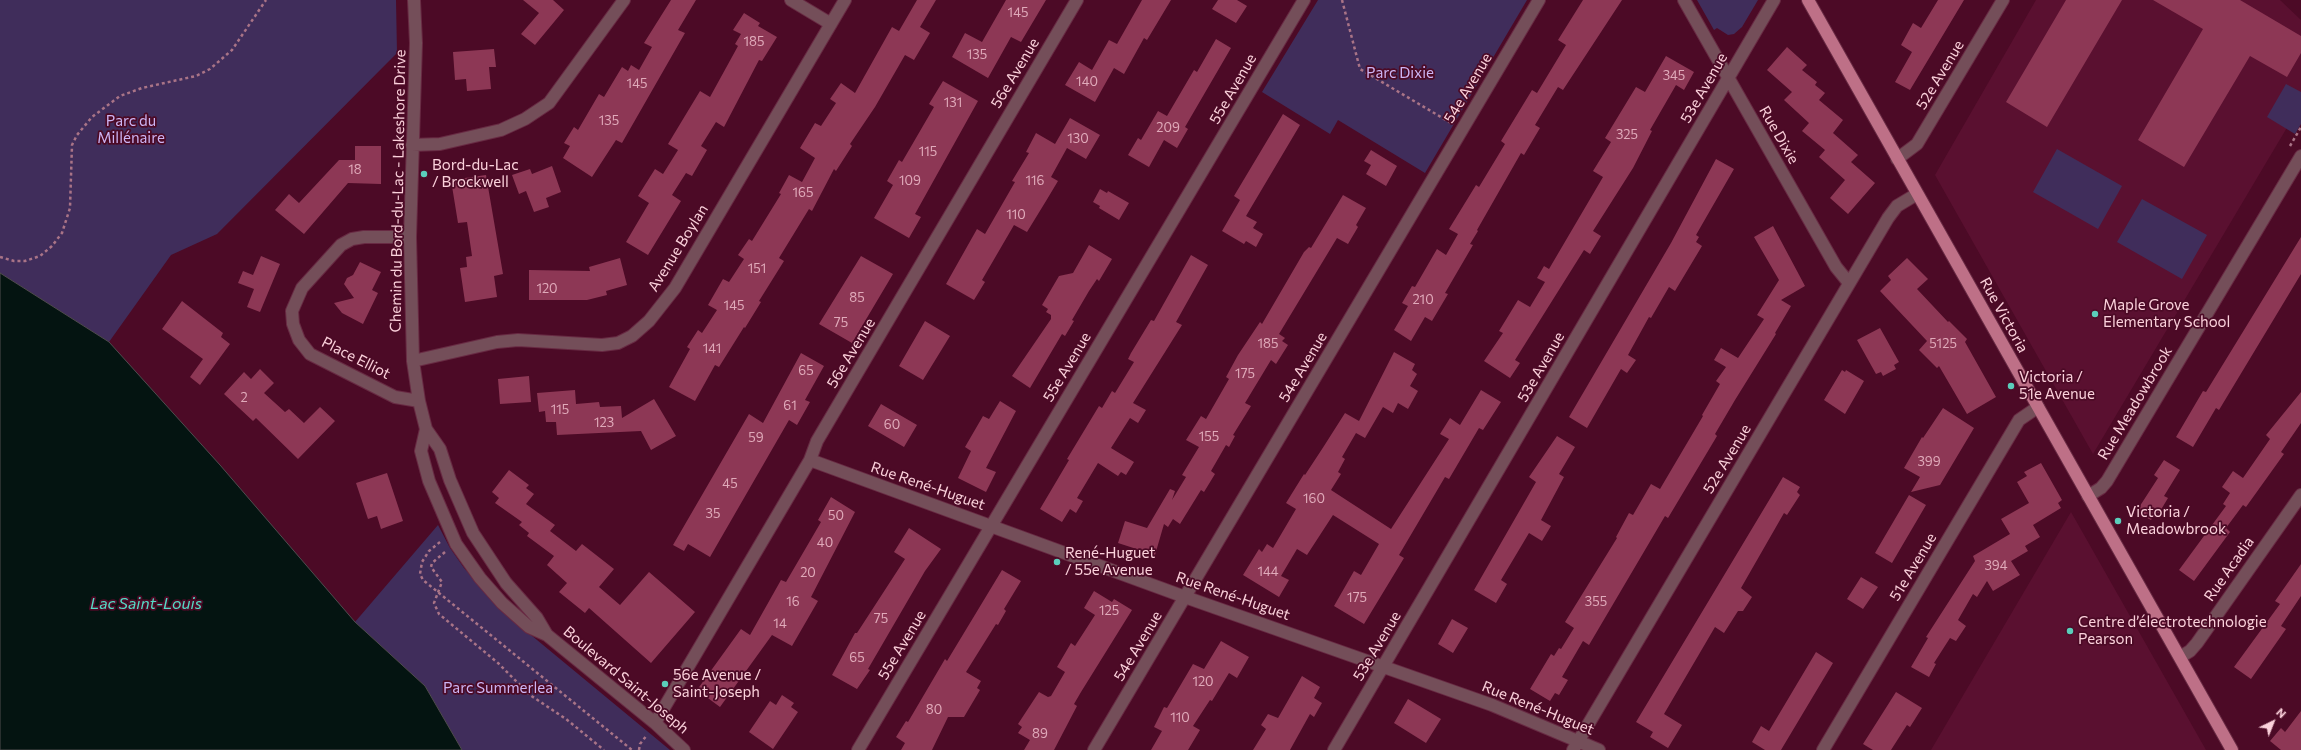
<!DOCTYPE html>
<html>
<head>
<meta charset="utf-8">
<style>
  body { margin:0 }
  #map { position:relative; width:2301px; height:750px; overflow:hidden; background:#4c0a26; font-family:Commissioner,sans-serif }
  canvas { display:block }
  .north { position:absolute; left:2253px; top:702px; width:40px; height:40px; -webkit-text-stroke:3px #4c0a26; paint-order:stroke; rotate:43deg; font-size:11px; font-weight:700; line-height:16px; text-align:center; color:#fbd1db }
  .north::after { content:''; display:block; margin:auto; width:14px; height:18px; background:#fbd1db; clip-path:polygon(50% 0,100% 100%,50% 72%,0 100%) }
</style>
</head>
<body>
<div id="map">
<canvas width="2301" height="750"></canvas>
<div class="north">N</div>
</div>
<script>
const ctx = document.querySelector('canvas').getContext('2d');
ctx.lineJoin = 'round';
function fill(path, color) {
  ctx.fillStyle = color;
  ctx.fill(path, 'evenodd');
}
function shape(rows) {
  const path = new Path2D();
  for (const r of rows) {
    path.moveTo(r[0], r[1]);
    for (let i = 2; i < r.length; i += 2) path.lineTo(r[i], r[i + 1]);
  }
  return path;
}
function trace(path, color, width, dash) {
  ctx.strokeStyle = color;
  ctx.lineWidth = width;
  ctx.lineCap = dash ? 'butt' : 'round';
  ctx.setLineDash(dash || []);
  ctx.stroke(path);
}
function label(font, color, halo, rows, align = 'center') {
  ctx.font = font + ' Commissioner,sans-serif';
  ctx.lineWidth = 3.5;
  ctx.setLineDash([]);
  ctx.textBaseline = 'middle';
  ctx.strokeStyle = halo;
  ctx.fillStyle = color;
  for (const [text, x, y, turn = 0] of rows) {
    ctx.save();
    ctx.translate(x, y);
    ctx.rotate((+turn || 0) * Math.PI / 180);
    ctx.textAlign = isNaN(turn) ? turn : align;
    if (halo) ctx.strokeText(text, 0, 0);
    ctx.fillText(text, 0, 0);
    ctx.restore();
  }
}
fill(shape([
  [2036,0,2280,0,2301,20,2301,104,2093,454,1935,175],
  [2071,512,2206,750,1931,750]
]), '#5a1030');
fill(shape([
  [0,0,396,0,397,53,217,234,171,255,109,342,0,273],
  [1318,0,1527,0,1425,173,1338,120,1330,134,1262,92],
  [1697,0,1758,0,1742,27,1734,34,1728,35,1717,28,1714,30],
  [2286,84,2301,92,2301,124,2295,134,2267,117],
  [2057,149,2122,186,2098,229,2033,192],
  [2142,199,2207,235,2182,279,2117,242],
  [438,525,450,548,464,568,508,616,670,750,462,750,425,686,355,622]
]), '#402d5b');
const water = shape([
  [0,273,109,342,220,465,355,622,425,686,462,750,0,750,0,273]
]);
fill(water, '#041411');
trace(water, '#4e4d4e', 1);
fill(shape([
  [523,0,553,0,564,10,535,45,521,34,539,13],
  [671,0,696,0,678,30,685,33,622,143,616,140,592,177,563,158,570,146,564,143,574,127,578,130,599,94,604,97,622,67,628,71,631,65,639,70,652,47,644,43],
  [917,0,936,0,920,27,930,33,914,60,905,55,875,107,850,144,852,146,836,171,834,169,812,211,809,209,779,258,784,261,759,301,761,302,745,328,744,327,719,367,715,365,695,401,669,387,690,349,687,347,698,330,702,333,717,310,708,305,723,279,729,282,744,259,738,255,749,239,752,241,781,194,779,193,789,175,802,182,815,158,800,148,815,123,821,126,836,103,830,99,841,83,855,93,892,27,899,31],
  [1006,0,1046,0,1021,42,1011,37,988,78,952,57,965,33,982,42],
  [1142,0,1171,0,1147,40,1144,38,1124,74,1114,68,1095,102,1065,85,1079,62,1092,70,1109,40,1117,44],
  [1218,0,1237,0,1247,6,1236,23,1212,9],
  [1583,0,1622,0,1563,90,1558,87,1535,125,1540,128,1524,155,1521,153,1477,230,1478,231,1470,244,1473,245,1445,293,1448,294,1432,321,1425,317,1411,341,1394,330,1408,306,1402,303,1412,286,1415,287,1437,249,1446,255,1458,234,1449,229,1476,185,1479,187,1505,144,1501,141,1532,90,1537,93,1566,45,1558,40],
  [1938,0,1964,0,1910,90,1895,82,1912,52,1901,45,1913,23,1921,28],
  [2066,0,2122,0,2047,127,2006,102],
  [2153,0,2240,0,2301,36,2301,53,2287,77,2250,56,2184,167,2138,140,2203,29],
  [744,13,760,23,758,26,777,37,762,61,759,60,724,127,716,122,701,146,707,150,692,176,686,173,672,195,681,201,648,255,626,242,649,203,638,196,655,169,663,174,678,150,668,144,700,91,710,97,738,46,735,44,741,34,733,30],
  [1216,39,1231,48,1185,127,1188,129,1177,148,1164,140,1149,167,1128,155,1138,138,1141,140,1158,111,1167,116,1194,70,1197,72],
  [1787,47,1807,65,1802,70,1817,82,1815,85,1825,93,1819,100,1843,120,1833,133,1858,155,1851,162,1875,183,1848,214,1830,198,1845,180,1819,157,1825,150,1802,131,1809,123,1784,100,1792,92,1767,70],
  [494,49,496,67,489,67,491,89,467,91,466,79,455,80,453,52],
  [1666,56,1694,72,1684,90,1676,85,1650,130,1652,131,1633,168,1593,231,1601,236,1590,254,1584,250,1515,360,1520,363,1510,378,1484,361,1503,333,1499,331,1518,300,1530,307,1545,282,1537,278,1544,266,1549,269,1603,177,1593,171,1611,142,1605,138,1636,87,1645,92],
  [943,81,978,101,915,214,921,217,909,238,874,218,893,185,887,181,899,160,902,162,934,107,929,104],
  [1283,114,1300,125,1246,216,1257,222,1253,228,1263,234,1256,247,1246,241,1244,244,1222,231,1240,200,1234,196],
  [1070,118,1100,135,1086,159,1067,148,1051,177,1058,181,1046,201,1027,232,1014,225,982,280,985,282,974,300,946,284,977,229,985,234,1015,182,1012,181,1029,153,1026,152,1036,133,1055,144],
  [355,146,381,146,381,184,348,183,304,234,275,210,289,194,299,203,339,160,355,160],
  [1371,150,1397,166,1386,186,1366,174,1371,165,1364,161],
  [1716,159,1734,169,1696,235,1699,237,1696,242,1702,246,1675,291,1669,287,1651,318,1649,317,1628,355,1636,360,1627,373,1621,369,1587,428,1569,417,1671,243],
  [552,166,561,192,546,198,549,207,534,212,526,191,519,194,512,175,530,169,532,174],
  [486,175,503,274,494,276,497,297,465,302,460,268,467,267,466,257,472,256,467,222,458,223,451,180],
  [1100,189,1107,193,1108,191,1129,203,1119,220,1099,208,1100,206,1093,202],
  [1343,195,1366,208,1356,225,1358,227,1348,244,1337,238,1279,334,1285,338,1282,341,1288,345,1276,364,1271,360,1245,403,1251,406,1233,435,1235,436,1229,447,1226,445,1211,471,1215,474,1204,492,1201,490,1180,524,1173,519,1168,527,1164,524,1155,555,1118,543,1125,521,1147,528,1170,489,1175,491,1172,500,1186,477,1182,475,1199,447,1186,440,1201,416,1206,419,1229,379,1226,377,1238,355,1260,322,1262,324,1304,252,1309,247,1311,248],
  [1773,226,1805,286,1781,300,1791,306,1775,333,1776,334,1735,400,1715,434,1717,436,1668,518,1665,516,1589,645,1583,641,1562,677,1568,680,1559,695,1555,693,1550,701,1530,689,1551,654,1554,656,1559,648,1561,649,1574,628,1565,622,1617,538,1616,537,1629,513,1633,515,1651,484,1660,489,1703,416,1702,415,1720,384,1716,381,1726,367,1714,360,1721,348,1738,358,1764,319,1757,315,1779,280,1754,237],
  [2301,237,2301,274,2219,410,2216,408,2193,447,2176,437,2203,391,2206,392],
  [1089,245,1112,259,1099,281,1097,279,1089,291,1072,320,1074,321,1065,336,1062,334,1030,388,1012,376,1051,319,1051,315,1046,312,1048,309,1042,305,1059,276,1073,273],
  [1191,255,1208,265,1176,322,1182,325,1133,403,1146,410,1138,423,1130,418,1111,448,1134,462,1126,475,1121,472,1118,476,1098,463,1077,498,1083,501,1076,513,1070,509,1062,522,1040,509,1069,460,1067,459,1099,406,1102,408,1112,391,1115,393,1134,362,1128,359,1131,353,1151,320,1154,321],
  [261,256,280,264,260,312,247,307,254,289,238,283,243,271,253,275],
  [861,256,893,274,852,343,819,324],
  [620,258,627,285,606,291,607,295,587,300,529,300,529,270,590,271,589,267],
  [1907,258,1928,279,1917,289,1948,322,1949,321,1967,339,1965,342,1996,397,1967,414,1939,366,1937,368,1919,350,1927,341,1880,291,1891,280,1888,276],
  [360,262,381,272,372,290,378,293,363,324,342,313,334,303,354,298,344,284,347,278,353,275],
  [182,301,223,333,221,337,230,344,200,385,190,377,203,359,162,329],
  [925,321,950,336,923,380,899,366],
  [1880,328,1899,362,1894,365,1896,369,1883,376,1881,372,1876,374,1857,340],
  [1394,352,1415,364,1412,370,1417,374,1410,386,1418,391,1408,409,1398,403,1393,413,1383,407,1365,438,1356,433,1342,457,1345,459,1338,472,1341,474,1331,490,1391,529,1449,439,1440,434,1450,418,1460,425,1481,390,1501,402,1483,430,1479,428,1449,479,1445,477,1399,555,1404,558,1364,624,1334,606,1354,571,1361,575,1379,544,1333,515,1307,555,1297,549,1281,576,1289,580,1279,597,1243,575,1259,549,1262,552,1267,544,1273,548,1296,509,1286,503,1304,474,1305,475,1324,446,1345,413,1359,421],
  [801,353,824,366,805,400,810,402,797,425,789,420,710,557,688,544,684,551,673,545,749,414,763,423],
  [260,369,274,383,264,393,285,412,289,409,304,423,320,407,335,421,298,459,256,418,253,421,224,394,244,372,251,379],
  [1842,370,1845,372,1846,370,1864,381,1845,414,1824,400],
  [529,376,531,402,500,404,498,379],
  [575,390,576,404,599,402,600,407,621,406,622,418,654,399,676,436,651,450,641,431,557,435,556,422,546,422,545,411,539,412,537,393],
  [2301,392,2301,423,2281,452,2284,454,2246,507,2243,505,2226,528,2230,532,2194,581,2179,570,2226,506,2223,504,2230,493,2222,487,2233,471,2243,478,2270,439,2266,435],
  [1000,401,1016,411,986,468,996,472,986,492,958,478,971,451,965,447,983,416,989,419],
  [881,404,917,425,904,447,868,426],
  [1943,408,1974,428,1940,485,1911,492,1920,477,1904,468,1922,437,1923,438],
  [1557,436,1575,447,1559,474,1564,477,1541,520,1551,526,1542,541,1529,533,1501,580,1507,584,1496,603,1474,590,1536,482,1529,477],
  [2164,460,2180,470,2164,496,2168,498,2159,513,2156,512,2151,520,2136,512,2158,478,2154,475],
  [2041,463,2062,500,2058,503,2061,508,2033,525,2040,537,2025,546,2028,551,2011,561,2020,575,1993,591,1987,581,1977,597,1973,594,1958,620,1966,626,1956,641,1950,638,1934,663,1936,664,1929,677,1911,667,1928,638,1926,637,1975,561,1973,556,2010,534,2001,519,2029,503,2017,482,2027,476,2024,472],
  [509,470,529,485,526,488,534,494,526,504,555,525,550,531,576,551,582,544,614,569,599,587,620,605,649,572,695,612,651,663,589,608,585,613,559,592,567,583,547,565,554,556,527,536,529,533,519,525,522,522,495,503,499,498,492,492],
  [387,473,403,521,381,529,377,516,368,519,356,483],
  [1783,477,1800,487,1797,492,1800,495,1787,515,1784,513,1741,588,1752,597,1743,611,1738,611,1724,633,1715,627,1664,714,1682,725,1668,748,1650,737,1653,732,1636,722],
  [1909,495,1926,505,1892,563,1875,553],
  [831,497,855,512,811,597,818,601,792,646,772,635,720,707,697,690,741,629,750,635,781,580,786,582,821,522,818,520],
  [909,528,941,549,925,571,868,669,870,670,857,689,832,675,855,633,857,633,905,559,894,552],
  [2301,564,2301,596,2281,626,2286,629,2251,679,2234,667,2280,604,2275,601],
  [1002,570,1021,581,1004,609,1006,611,998,625,996,624,966,672,981,681,977,688,980,690,964,717,948,717,932,750,901,750,905,743,896,737,906,721,908,722,945,659,947,661],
  [1861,577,1878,587,1863,609,1847,599],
  [1094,591,1112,602,1114,599,1132,610,1081,692,1074,704,1077,706,1054,750,1024,750,1030,740,1018,733,1022,727,1018,724,1039,692,1048,697,1051,696,1065,672,1057,667,1071,643,1075,646,1095,615,1084,608],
  [1452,619,1468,628,1453,653,1438,644],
  [1221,641,1249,657,1237,678,1229,673,1212,701,1210,700,1193,726,1200,730,1188,750,1151,750,1162,731,1154,727,1164,707,1167,708,1193,664,1204,669],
  [1816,652,1833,663,1781,750,1765,750,1752,742,1761,726,1769,731],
  [1302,676,1320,687,1314,698,1322,703,1314,717,1310,714,1290,750,1253,750,1266,729,1261,725,1268,714,1278,718],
  [1896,692,1922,708,1910,727,1907,725,1891,750,1873,750,1863,744],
  [782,695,794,703,791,707,798,712,773,749,749,732,770,701,776,705],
  [1408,699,1441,719,1426,743,1394,723],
  [2301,711,2301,750,2281,750,2270,741,2281,728,2285,732]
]), '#8d3755');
const minor = shape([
  [414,0,416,43,410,237,413,361,419,401,426,429,440,449,450,480,473,533,506,583,537,618,547,635],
  [791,0,831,24],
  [1684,0,1836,267,1849,283],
  [412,145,440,144,501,130,525,119,549,103,624,0],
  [1897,159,1917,144,2003,0],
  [410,237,364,237,352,239,341,245,302,288,292,311,293,324,299,340,310,354,395,397,419,401],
  [413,361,497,342,518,340,602,345,618,343,632,336,649,321,675,288,845,0],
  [426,429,421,451,429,481,456,544,480,578,502,603,529,627,547,635,655,723,684,750],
  [810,460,1185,597,1492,705,1599,750],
  [2088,496,2101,488,2107,481,2301,156],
  [2180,657,2190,651,2197,643,2301,495],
  [655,723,810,460,817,441,1077,0],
  [858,750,1304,0],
  [1094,750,1539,0],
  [1334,750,1774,0],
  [1573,750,1888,218,1897,206,1917,194],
  [1823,750,2019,420,2038,407]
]);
const major = shape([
  [1808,0,2232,750]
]);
trace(minor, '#682a43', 14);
trace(major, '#682a43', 14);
trace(shape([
  [1342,0,1360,69,1451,123],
  [2290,146,2301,127],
  [0,257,14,261,25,261,40,256,52,246,62,233,70,208,72,145,77,135,92,117,120,96,142,88,196,76,210,69,232,50,266,0],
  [440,542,429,551,422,562,420,574,423,580,632,750],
  [445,552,432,563,431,567,442,582,434,603,439,614,498,663,530,695,566,719,604,750],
  [639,750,640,744,647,735]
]), '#a97487', 2.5, [3, 3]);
trace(minor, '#744e59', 12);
trace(major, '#be7087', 12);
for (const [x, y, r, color] of [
  [424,174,4,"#5bcebb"],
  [2095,314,4,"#5bcebb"],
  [2011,386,4,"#5bcebb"],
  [2118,521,4,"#5bcebb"],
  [1057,562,4,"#5bcebb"],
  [2070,631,4,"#5bcebb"],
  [665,684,4,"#5bcebb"]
]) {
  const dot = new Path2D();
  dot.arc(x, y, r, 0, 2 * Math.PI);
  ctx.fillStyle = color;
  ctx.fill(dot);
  trace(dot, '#4c0a26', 1.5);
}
label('13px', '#e0aaba', null, [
  ["145",1018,13],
  ["185",754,42],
  ["135",977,55],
  ["345",1674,76],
  ["140",1087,82],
  ["145",637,84],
  ["131",953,103],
  ["135",609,121],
  ["209",1168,128],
  ["325",1627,135],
  ["130",1078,139],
  ["115",928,152],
  ["18",355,170],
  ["109",910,181],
  ["116",1035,181],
  ["165",803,193],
  ["110",1016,215],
  ["151",757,269],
  ["120",547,289],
  ["85",857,298],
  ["210",1423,300],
  ["145",734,306],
  ["75",841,323],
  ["185",1268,344],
  ["5125",1943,344],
  ["141",712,349],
  ["65",806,371],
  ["175",1245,374],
  ["2",244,398],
  ["61",790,406],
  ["115",560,410],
  ["123",604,423],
  ["60",892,425],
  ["155",1209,437],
  ["59",756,438],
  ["399",1929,462],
  ["45",730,484],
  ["160",1314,499],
  ["35",713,514],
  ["50",836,516],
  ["40",825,543],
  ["394",1996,566],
  ["144",1268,572],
  ["20",808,573],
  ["175",1357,598],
  ["16",793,602],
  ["355",1596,602],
  ["125",1109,611],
  ["75",881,619],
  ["14",780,624],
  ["65",857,658],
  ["120",1203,682],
  ["80",934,710],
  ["110",1180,718],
  ["89",1040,734]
]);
label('15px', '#fbd1db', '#4c0a26', [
  ["56e Avenue",1015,73,-59],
  ["52e Avenue",1940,75,-59],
  ["54e Avenue",1468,88,-59],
  ["53e Avenue",1704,88,-60],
  ["55e Avenue",1233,89,-60],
  ["Rue Dixie",1779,135,60],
  ["Chemin du Bord-du-Lac - Lakeshore Drive",398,191,-89],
  ["Avenue Boylan",678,248,-58],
  ["Rue Victoria",2004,315,61],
  ["56e Avenue",851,353,-59],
  ["Place Elliot",356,358,27],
  ["55e Avenue",1067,367,-59],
  ["54e Avenue",1303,367,-59],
  ["53e Avenue",1541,367,-60],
  ["Rue Meadowbrook",2135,403,-59],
  ["52e Avenue",1727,459,-59],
  ["Rue René-Huguet",928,486,19],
  ["51e Avenue",1913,567,-59],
  ["Rue Acadia",2229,569,-55],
  ["Rue René-Huguet",1233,596,19],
  ["55e Avenue",902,645,-59],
  ["54e Avenue",1138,646,-59],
  ["53e Avenue",1377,646,-59],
  ["Boulevard Saint-Joseph",626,680,40],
  ["Rue René-Huguet",1538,708,22]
]);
label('15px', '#ccb5f4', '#4c0a26', [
  ["Parc Dixie",1400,73],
  ["Parc du",131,121],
  ["Millénaire",131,138],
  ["Parc Summerlea",498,688]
]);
label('15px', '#fbd1db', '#4c0a26', [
  ["Bord-du-Lac",432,165],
  ["/ Brockwell",432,182],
  ["Maple Grove",2103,305],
  ["Elementary School",2103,322],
  ["Victoria /",2019,377],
  ["51e Avenue",2019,394],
  ["Victoria /",2126,512],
  ["Meadowbrook",2126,529],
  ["René-Huguet",1065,553],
  ["/ 55e Avenue",1065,570],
  ["Centre d’électrotechnologie",2078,622],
  ["Pearson",2078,639],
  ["56e Avenue /",673,675],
  ["Saint-Joseph",673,692]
], 'left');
label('italic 16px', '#55dbc6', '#4c0a26', [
  ["Lac Saint-Louis",146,604]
]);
</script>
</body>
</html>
